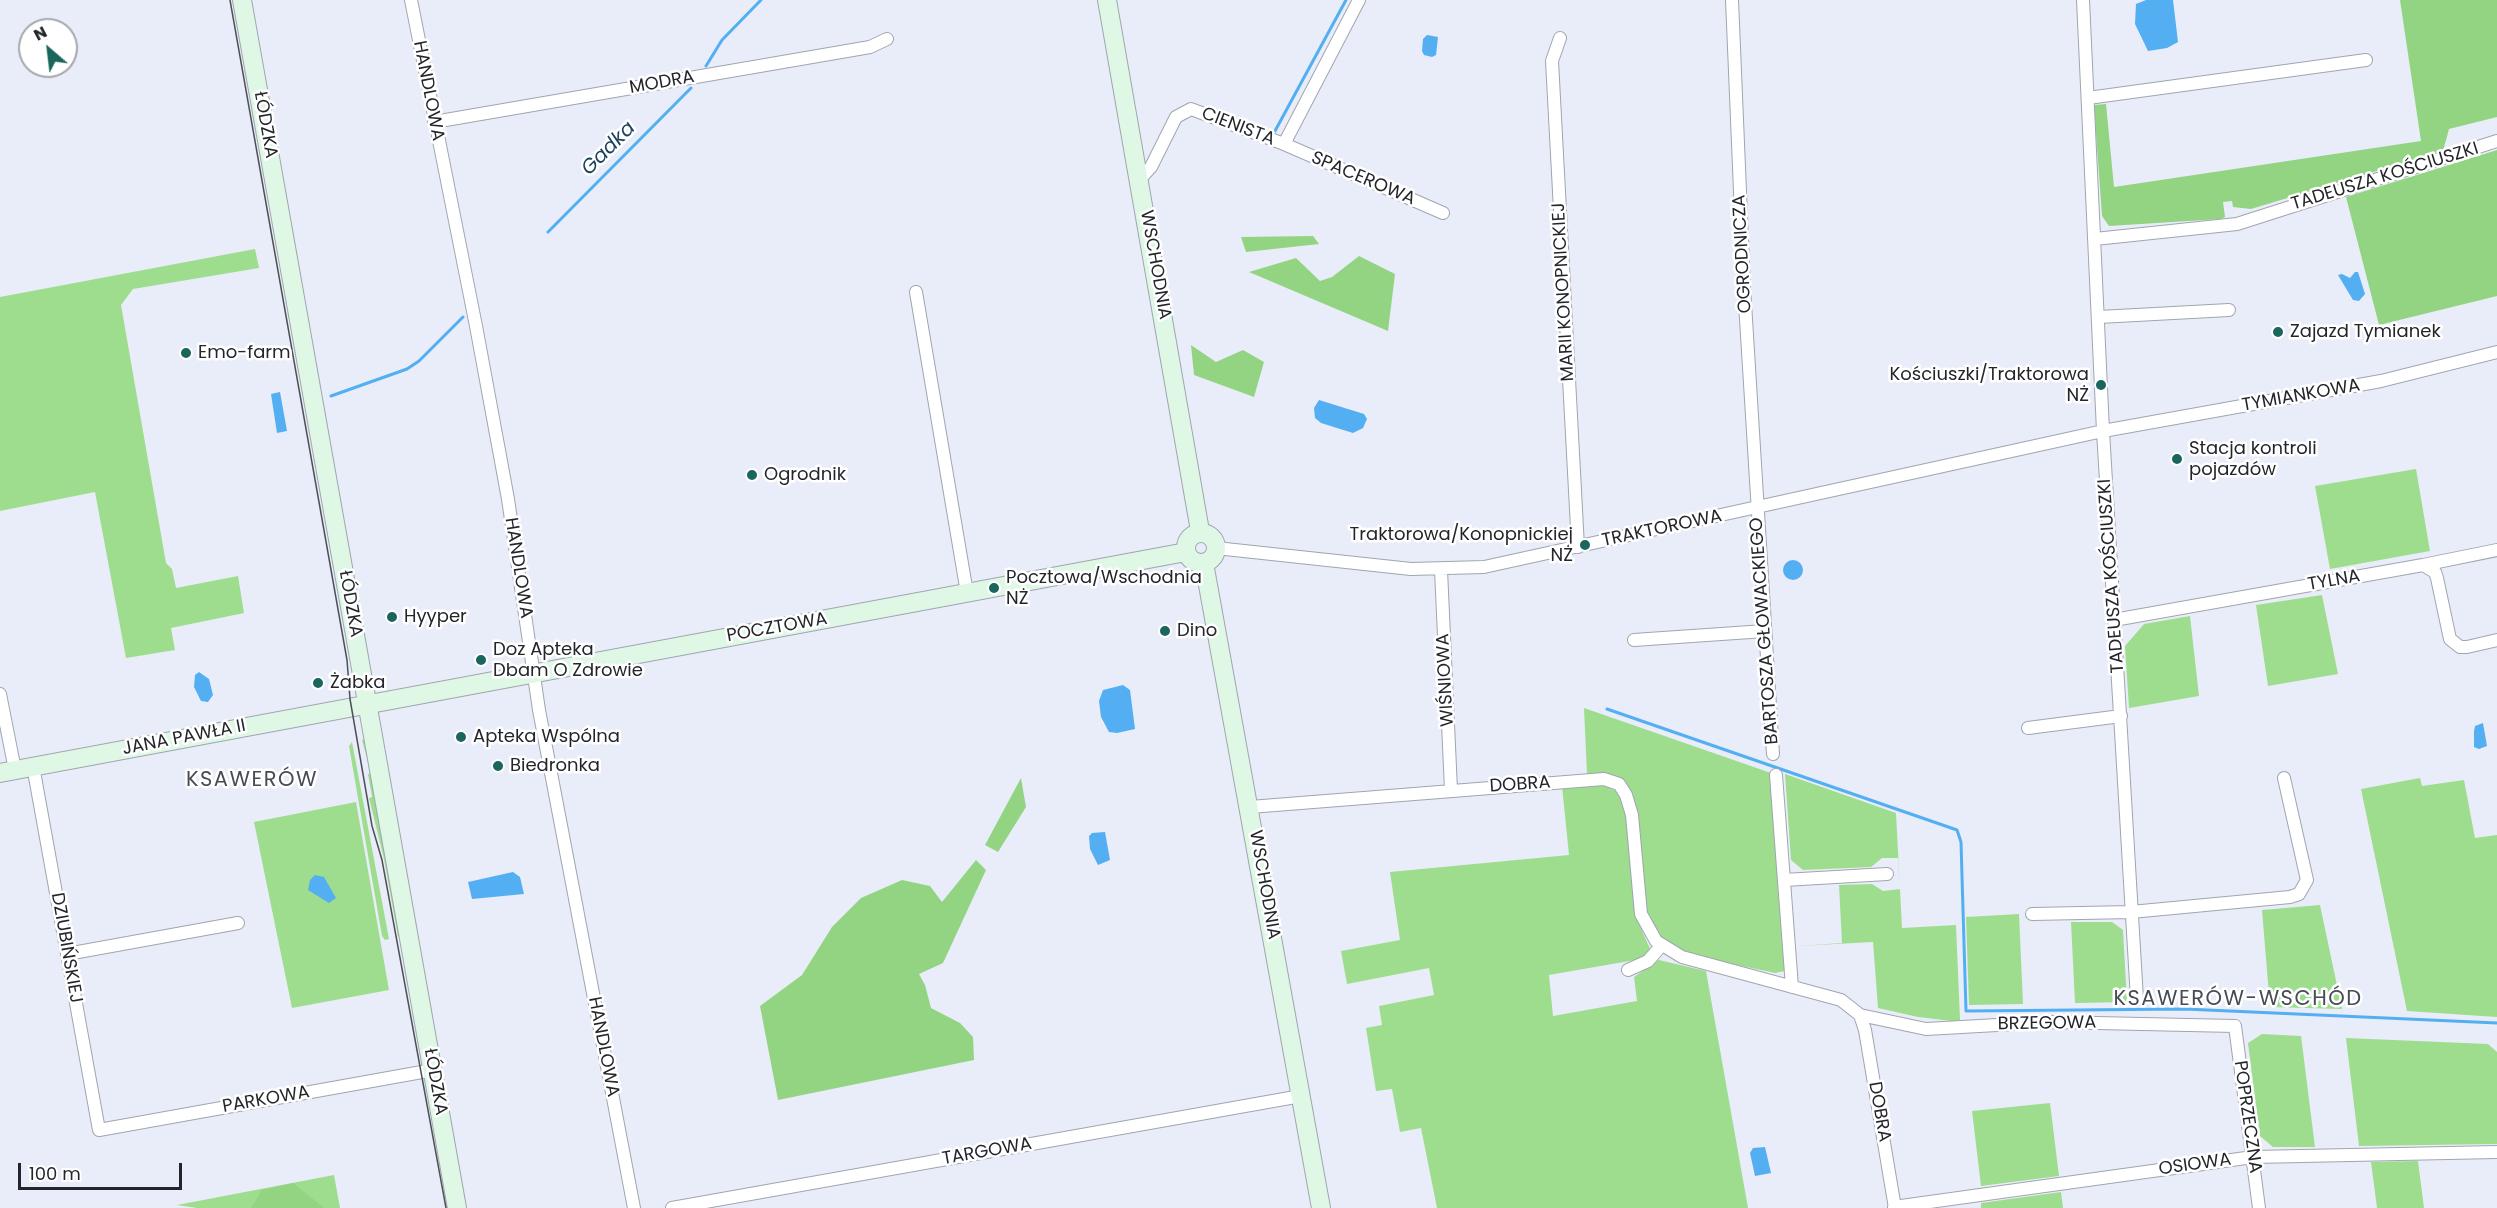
<!DOCTYPE html>
<html>
<head>
<meta charset="utf-8">
<style>
  body { margin:0 }
  #map { position:relative; width:2497px; height:1208px; overflow:hidden; background:#e9edf9; font-family:Poppins,sans-serif }
  canvas { display:block }
  .north { position:absolute; left:18px; top:18px; width:60px; height:60px; box-sizing:border-box; background:#fff; border:2px solid #a7a8aa; border-radius:50%; rotate:332deg; font-size:16px; font-weight:700; line-height:24px; text-align:center; color:#24252a }
  .north::after { content:''; display:block; margin:auto; width:21px; height:27px; background:#1a655c; clip-path:polygon(50% 0,100% 100%,50% 72%,0 100%) }
  .scale { position:absolute; left:18px; top:1163px; width:164px; height:27px; box-sizing:border-box; border:3px solid #24252a; border-top:0; padding-left:8px; font-size:18px; line-height:21px; white-space:nowrap; color:#24252a; -webkit-text-stroke:4px #fff; paint-order:stroke }
</style>
</head>
<body>
<div id="map">
<canvas width="2497" height="1208"></canvas>
<div class="north">N</div>
<div class="scale">100 m</div>
</div>
<script>
const ctx = document.querySelector('canvas').getContext('2d');
ctx.lineJoin = 'round';
function fill(path, color) {
  ctx.fillStyle = color;
  ctx.fill(path, 'evenodd');
}
function shape(rows) {
  const path = new Path2D();
  for (const r of rows) {
    if (r.length === 3) {
      path.moveTo(r[0] + r[2], r[1]);
      path.arc(r[0], r[1], r[2], 0, 2 * Math.PI);
      continue;
    }
    path.moveTo(r[0], r[1]);
    for (let i = 2; i < r.length; i += 2) path.lineTo(r[i], r[i + 1]);
  }
  return path;
}
function trace(path, color, width, dash) {
  ctx.strokeStyle = color;
  ctx.lineWidth = width;
  ctx.lineCap = dash ? 'butt' : 'round';
  ctx.setLineDash(dash || []);
  ctx.stroke(path);
}
function label(font, color, halo, rows, align = 'center') {
  ctx.font = font + ' Poppins,sans-serif';
  ctx.lineWidth = 5;
  ctx.setLineDash([]);
  ctx.textBaseline = 'middle';
  ctx.strokeStyle = halo;
  ctx.fillStyle = color;
  for (const [text, x, y, turn = 0] of rows) {
    ctx.save();
    ctx.translate(x, y);
    ctx.rotate((+turn || 0) * Math.PI / 180);
    ctx.textAlign = isNaN(turn) ? turn : align;
    if (halo) ctx.strokeText(text, 0, 0);
    ctx.fillText(text, 0, 0);
    ctx.restore();
  }
}
fill(shape([
  [255,249,259,268,133,289,121,305,166,563,172,569,176,588,238,576,244,613,171,628,175,650,126,658,95,492,0,511,0,297],
  [2416,469,2430,551,2330,569,2315,486],
  [2322,595,2338,674,2268,686,2256,605],
  [2190,616,2199,696,2129,708,2125,646,2144,624],
  [1584,708,1771,773,1785,971,1775,973,1690,955,1661,942,1649,921,1646,908,1629,789,1587,774],
  [367,739,402,937,398,937,384,859,369,798,372,797,368,774,371,773,362,740],
  [352,742,389,939,385,940,382,936,349,746],
  [1785,774,1896,813,1902,928,1956,925,1960,1020,1952,1021,1918,1017,1878,1008,1873,942,1798,946,1842,943,1839,885,1872,884,1883,891,1900,889,1898,858,1882,858,1871,867,1803,870,1791,860],
  [2420,778,2422,786,2464,780,2475,838,2497,835,2497,1017,2407,1011,2361,789],
  [1602,785,1616,791,1626,808,1636,917,1651,951,1641,959,1549,975,1553,1016,1637,1001,1634,977,1659,960,1706,971,1748,1208,1437,1208,1421,1128,1400,1132,1392,1089,1376,1091,1366,1028,1382,1025,1379,1006,1434,995,1429,968,1347,984,1341,951,1400,940,1390,872,1569,855,1562,786],
  [356,802,389,990,292,1008,254,822],
  [2320,905,2342,1009,2270,1007,2262,910],
  [2019,914,2023,1004,1969,1005,1966,917],
  [2071,922,2112,922,2123,930,2127,1002,2075,1003],
  [2262,1034,2301,1036,2315,1147,2273,1147,2260,1136,2248,1043],
  [2346,1038,2488,1044,2497,1052,2497,1144,2359,1146],
  [2050,1103,2059,1176,1981,1186,1972,1111],
  [2418,1161,2424,1208,2377,1208,2371,1162],
  [334,1175,340,1208,197,1208,177,1205],
  [2061,1192,2063,1208,1981,1208,1981,1203]
]), '#9edd8d');
fill(shape([
  [2400,0,2497,0,2497,117,2449,129,2443,151,2251,209,2233,207,2232,201,2223,202,2225,217,2221,219,2109,226,2102,216,2094,105,2106,104,2114,187,2421,141],
  [2497,150,2497,296,2379,325,2346,197],
  [1313,236,1319,244,1246,252,1241,237],
  [1359,256,1395,274,1388,331,1249,272,1296,258,1320,281,1332,277],
  [1191,345,1216,362,1243,350,1264,362,1254,397,1194,375],
  [1021,778,1026,807,998,852,985,845],
  [976,860,986,870,943,963,919,974,925,985,931,1008,960,1023,973,1037,974,1060,778,1100,760,1006,802,975,832,927,861,898,902,880,930,886,942,902],
  [293,1183,324,1208,251,1208,262,1190]
]), '#93d482');
fill(shape([
  [2146,0,2173,0,2178,42,2167,48,2148,51,2135,24,2136,4],
  [1427,35,1438,37,1436,55,1432,57,1424,55,1422,51,1423,39],
  [2355,272,2358,272,2365,294,2359,301,2353,300,2338,275,2342,274,2350,278],
  [280,392,287,431,277,433,271,394],
  [1319,400,1364,414,1367,419,1363,428,1353,433,1321,423,1315,418,1314,408],
  [1793,570,10],
  [199,672,209,679,213,695,208,702,201,701,194,687,195,675],
  [1123,685,1130,690,1135,729,1117,733,1109,732,1101,717,1099,701,1103,690],
  [2483,723,2487,746,2479,749,2474,747,2474,731,2475,726],
  [1105,832,1110,860,1098,865,1090,849,1089,836,1092,833],
  [513,872,520,877,524,894,472,899,468,882],
  [315,875,324,877,336,898,329,903,308,890,310,880],
  [1765,1147,1771,1173,1755,1176,1750,1153,1753,1148]
]), '#53aff1');
trace(shape([
  [706,66,722,40,761,0],
  [1275,131,1346,0],
  [548,232,691,88],
  [331,396,407,369,419,361,463,317],
  [1607,709,1957,830,1961,842,1966,1011,2185,1009,2497,1023]
]), '#53aff1', 3);
const street = shape([
  [411,0,476,326,508,499,539,710,634,1208],
  [1732,0,1744,287,1773,754],
  [2083,0,2103,431,2137,999],
  [1560,38,1552,61,1578,547],
  [2088,98,2366,60],
  [434,122,870,47,887,39],
  [1284,144,1359,0],
  [1140,179,1151,167,1176,117,1191,109,1284,144,1443,213],
  [2095,239,2237,224,2497,141],
  [916,292,967,593],
  [2099,317,2229,310],
  [1216,548,1411,569,1484,567,2103,431,2381,381,2497,352],
  [2423,565,2497,550],
  [1441,570,1451,790],
  [2114,620,2423,565,2435,572,2437,578,2450,639,2460,647,2467,647,2497,640],
  [1634,640,1765,631],
  [0,694,15,770],
  [2028,728,2121,716],
  [33,766,99,1130,433,1070],
  [1776,775,1792,987],
  [1250,807,1604,779,1619,784,1626,795,1632,815,1641,914,1656,941,1682,957,1841,1000,1860,1015,1865,1030,1895,1208],
  [1784,880,1887,874],
  [2032,914,2131,912,2290,897,2299,894,2307,880,2284,778],
  [67,954,238,923],
  [1628,970,1648,961,1661,946],
  [1860,1015,1926,1029,2050,1022,2235,1026,2259,1208],
  [1894,1207,2253,1157,2497,1152],
  [672,1208,1301,1096]
]);
const secondary = shape([
  [242,0,457,1208],
  [1107,0,1200,531],
  [1201,548,15],
  [1204,563,1321,1208],
  [0,773,1186,552]
]);
trace(street, '#a0a5af', 14);
trace(secondary, '#a0a5af', 20);
trace(street, '#fff', 12);
trace(secondary, '#dff7e5', 18);
trace(shape([
  [230,0,347,660,350,699,372,826,382,860,446,1208]
]), '#4f5057', 1.5);
for (const [x, y, r, color] of [
  [2278,332,6,"#1a655c"],
  [186,353,6,"#1a655c"],
  [2101,385,6,"#1a655c"],
  [2177,459,6,"#1a655c"],
  [752,475,6,"#1a655c"],
  [1585,545,6,"#1a655c"],
  [994,588,6,"#1a655c"],
  [392,617,6,"#1a655c"],
  [1165,631,6,"#1a655c"],
  [481,660,6,"#1a655c"],
  [318,683,6,"#1a655c"],
  [461,737,6,"#1a655c"],
  [498,766,6,"#1a655c"]
]) {
  const dot = new Path2D();
  dot.arc(x, y, r, 0, 2 * Math.PI);
  ctx.fillStyle = color;
  ctx.fill(dot);
  trace(dot, '#fff', 2);
}
label('18px', '#24252a', '#fff', [
  ["MODRA",662,83,-10],
  ["HANDLOWA",428,91,79],
  ["ŁÓDZKA",265,125,80],
  ["CIENISTA",1238,127,21],
  ["TADEUSZA KOŚCIUSZKI",2385,177,-17],
  ["SPACEROWA",1363,179,23],
  ["OGRODNICZA",1743,254,-93],
  ["WSCHODNIA",1155,265,80],
  ["MARII KONOPNICKIEJ",1564,292,-93],
  ["TYMIANKOWA",2301,396,-10],
  ["TRAKTOROWA",1662,529,-12],
  ["HANDLOWA",518,568,81],
  ["TADEUSZA KOŚCIUSZKI",2112,576,-94],
  ["TYLNA",2334,581,-10],
  ["ŁÓDZKA",350,604,80],
  ["POCZTOWA",777,628,-10],
  ["BARTOSZA GŁOWACKIEGO",1765,631,-94],
  ["WIŚNIOWA",1446,680,-93],
  ["JANA PAWŁA II",184,738,-11],
  ["DOBRA",1520,785,-4],
  ["WSCHODNIA",1264,885,80],
  ["DZIUBIŃSKIEJ",66,948,80],
  ["BRZEGOWA",2047,1024,-1],
  ["HANDLOWA",603,1047,79],
  ["ŁÓDZKA",435,1082,80],
  ["PARKOWA",266,1100,-10],
  ["DOBRA",1879,1112,80],
  ["POPRZECZNA",2247,1117,82],
  ["TARGOWA",987,1152,-10],
  ["OSIOWA",2195,1165,-8]
]);
label('18px', '#24252a', '#fff', [
  ["Zajazd Tymianek",2290,332],
  ["Emo-farm",198,353],
  ["Kościuszki/Traktorowa",2089,375,"right"],
  ["NŻ",2089,396,"right"],
  ["Stacja kontroli",2189,449],
  ["pojazdów",2189,470],
  ["Ogrodnik",764,475],
  ["Traktorowa/Konopnickiej",1573,535,"right"],
  ["NŻ",1573,556,"right"],
  ["Pocztowa/Wschodnia",1006,578],
  ["NŻ",1006,599],
  ["Hyyper",404,617],
  ["Dino",1177,631],
  ["Doz Apteka",493,650],
  ["Dbam O Zdrowie",493,671],
  ["Żabka",330,683],
  ["Apteka Wspólna",473,737],
  ["Biedronka",510,766]
], 'left');
label('italic 20px', '#1b425d', '#fff', [
  ["Gadka",609,149,-45]
]);
ctx.letterSpacing = '1.5px';
label('21px', '#474b54', '#fff', [
  ["KSAWERÓW",252,781],
  ["KSAWERÓW-WSCHÓD",2238,1000]
]);
ctx.letterSpacing = '0px';
</script>
</body>
</html>
